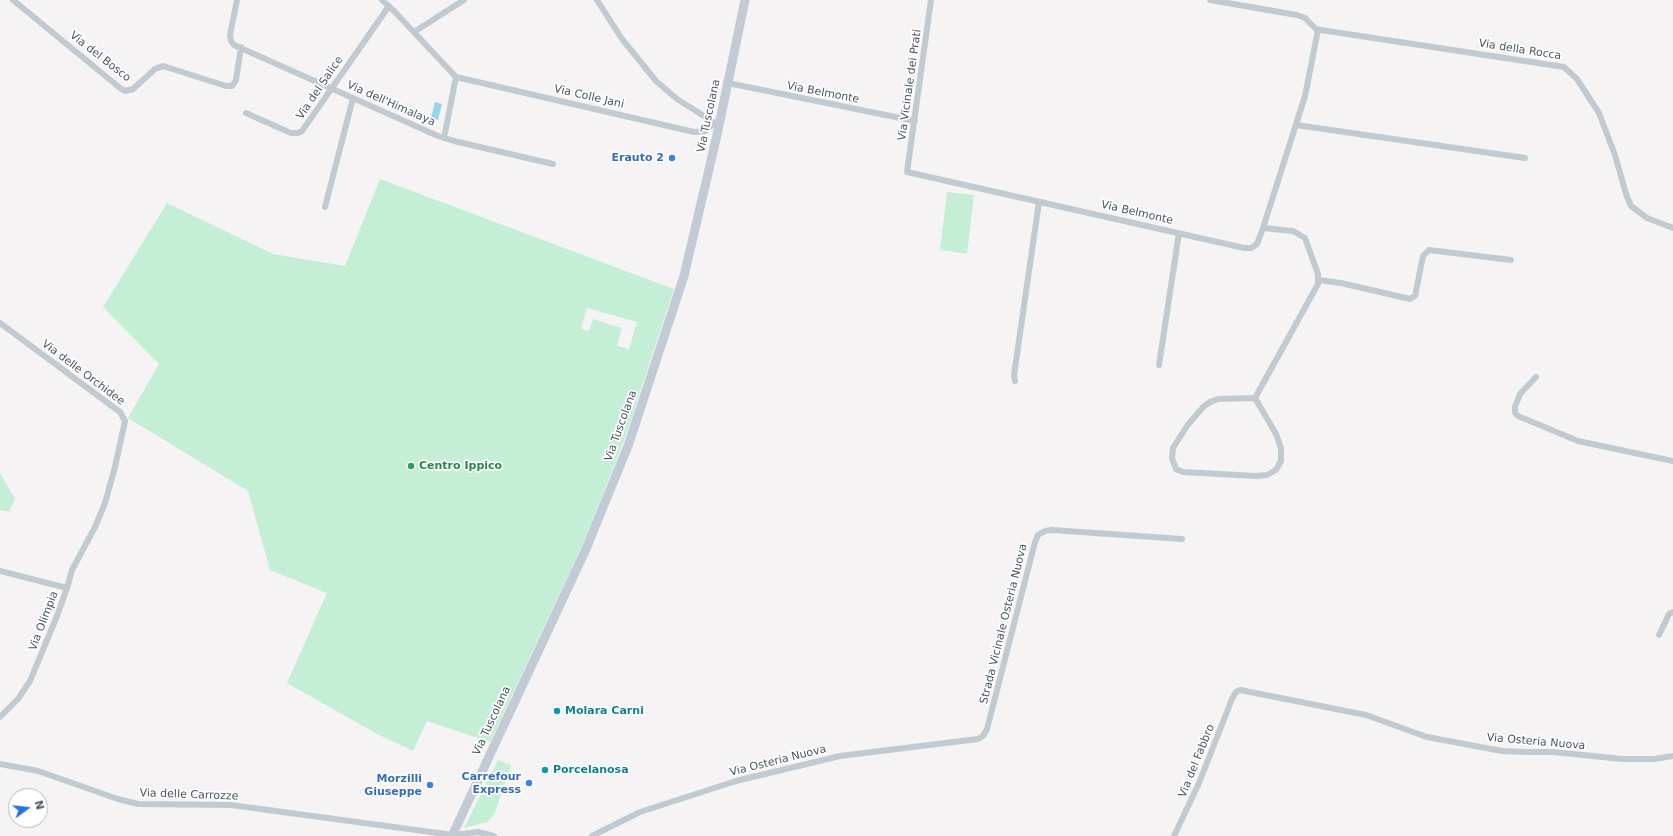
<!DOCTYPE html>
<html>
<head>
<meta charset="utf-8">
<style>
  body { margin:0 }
  #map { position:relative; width:1673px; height:836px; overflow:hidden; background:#f5f3f3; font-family:"DejaVu Sans",sans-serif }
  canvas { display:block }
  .north { position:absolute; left:8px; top:788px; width:40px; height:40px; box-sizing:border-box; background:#fff; border:1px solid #b7bbbf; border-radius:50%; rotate:75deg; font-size:11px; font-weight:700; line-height:16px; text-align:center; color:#4b5660 }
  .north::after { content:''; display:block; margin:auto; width:14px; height:18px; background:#2573dc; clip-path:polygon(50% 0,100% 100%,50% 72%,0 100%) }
</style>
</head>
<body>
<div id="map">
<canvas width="1673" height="836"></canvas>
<div class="north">N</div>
</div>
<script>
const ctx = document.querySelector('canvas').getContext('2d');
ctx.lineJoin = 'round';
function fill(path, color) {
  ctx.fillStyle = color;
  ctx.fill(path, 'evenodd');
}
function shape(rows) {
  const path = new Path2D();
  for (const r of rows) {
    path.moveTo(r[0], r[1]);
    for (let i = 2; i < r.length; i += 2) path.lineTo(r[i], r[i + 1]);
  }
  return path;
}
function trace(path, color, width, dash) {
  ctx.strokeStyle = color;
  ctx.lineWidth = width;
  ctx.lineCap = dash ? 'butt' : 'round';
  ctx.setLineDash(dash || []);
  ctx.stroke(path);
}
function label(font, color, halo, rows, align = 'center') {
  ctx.font = font + ' "DejaVu Sans",sans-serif';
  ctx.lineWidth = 3.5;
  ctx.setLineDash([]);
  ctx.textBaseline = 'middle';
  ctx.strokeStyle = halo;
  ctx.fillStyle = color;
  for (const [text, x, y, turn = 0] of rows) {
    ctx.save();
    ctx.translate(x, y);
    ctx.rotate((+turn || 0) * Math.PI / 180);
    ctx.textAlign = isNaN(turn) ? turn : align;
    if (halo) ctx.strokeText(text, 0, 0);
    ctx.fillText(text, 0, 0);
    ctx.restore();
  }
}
fill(shape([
  [380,179,674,289,624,441,583,544,490,742,427,721,413,751,377,734,287,683,327,593,270,570,248,491,128,418,159,364,103,307,167,203,273,254,345,266],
  [587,308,637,322,629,349,617,346,622,328,593,319,589,331,581,329],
  [947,192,974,195,967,254,940,250],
  [0,473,15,499,9,512,0,510],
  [498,760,511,765,494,815,487,822,464,828]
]), '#c5eed6');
fill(shape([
  [435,102,442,104,438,120,431,118]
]), '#95d6e9');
trace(shape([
  [13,0,120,88,125,91,133,89,155,69,163,66,226,86,232,86,236,80,241,47],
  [237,0,230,35,231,41,234,45,438,136,454,141,553,164],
  [382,0,395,12,456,77,444,138],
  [597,0,622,39,656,81,677,99,718,125],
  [931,0,907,172,1244,248,1251,248,1257,244,1263,228,1293,231,1305,238,1318,274,1318,284,1255,398,1218,399,1210,402,1203,407,1187,426,1173,448,1172,458,1176,469,1183,472,1256,476,1267,475,1276,470,1281,461,1281,448,1276,434,1255,398],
  [1210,0,1297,15,1305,18,1316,29,1321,30,1564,67,1577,79,1599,113,1615,155,1626,194,1631,206,1647,218,1673,228],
  [414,32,464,0],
  [456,77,694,132,706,131,714,123],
  [728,83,915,121],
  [246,113,291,133,298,133,302,131,389,6],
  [1296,125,1525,158],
  [325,207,353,98],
  [1263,228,1305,96,1318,30],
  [1318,280,1341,283,1410,299,1415,296,1423,256,1429,250,1511,260],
  [0,323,120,412,125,421,115,467,105,503,95,527,72,570,67,588],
  [1159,365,1179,233],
  [1536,377,1520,394,1515,407,1515,413,1518,416,1578,441,1673,461],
  [1015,381,1014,375,1039,202],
  [0,571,67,588,57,616,30,681,18,699,0,717],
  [1659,635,1669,614,1673,612],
  [0,764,38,771,118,799,138,804,231,805,453,835,478,832,494,836],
  [592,836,640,812,736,781,840,756,978,739,983,736,987,729,1035,542,1038,535,1045,531,1052,530,1182,539],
  [1174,836,1199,783,1232,699,1236,692,1240,690,1366,715,1427,737,1502,751,1526,752,1553,752,1622,759,1654,759,1673,756]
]), '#c2cad1', 6);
trace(shape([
  [452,836,586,549,628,446,684,276,717,135,745,0]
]), '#c2cbd5', 9);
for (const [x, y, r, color] of [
  [672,158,4,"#3f7fe0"],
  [411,466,4,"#2e9e5b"],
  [557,711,4,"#0f9aa8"],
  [545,770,4,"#0f9aa8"],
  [529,783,4,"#3f7fe0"],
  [430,785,4,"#3f7fe0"]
]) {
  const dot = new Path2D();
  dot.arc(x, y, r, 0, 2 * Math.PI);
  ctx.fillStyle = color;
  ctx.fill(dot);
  trace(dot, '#fff', 1.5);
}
label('11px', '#4b5660', '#fff', [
  ["Via della Rocca",1520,50,9],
  ["Via del Bosco",100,57,38],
  ["Via Vicinale dei Prati",910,85,-82],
  ["Via del Salice",320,88,-56],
  ["Via Belmonte",823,93,11],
  ["Via Colle Jani",589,97,13],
  ["Via dell'Himalaya",391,104,24],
  ["Via Tuscolana",709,116,-78],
  ["Via Belmonte",1137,213,13],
  ["Via delle Orchidee",83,373,37],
  ["Via Tuscolana",621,426,-70],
  ["Via Olimpia",44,621,-69],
  ["Strada Vicinale Osteria Nuova",1004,624,-76],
  ["Via Tuscolana",492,721,-65],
  ["Via Osteria Nuova",1536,742,5],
  ["Via Osteria Nuova",778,761,-14],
  ["Via del Fabbro",1197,761,-68],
  ["Via delle Carrozze",189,795,2]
]);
label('bold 11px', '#366cbe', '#fff', [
  ["Erauto 2",664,158],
  ["Carrefour",521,777],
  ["Express",521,790],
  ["Morzilli",422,779],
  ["Giuseppe",422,792]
], 'right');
label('bold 11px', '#27864d', '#fff', [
  ["Centro Ippico",419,466]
], 'left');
label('bold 11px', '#0d838f', '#fff', [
  ["Molara Carni",565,711],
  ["Porcelanosa",553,770]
], 'left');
</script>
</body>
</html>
